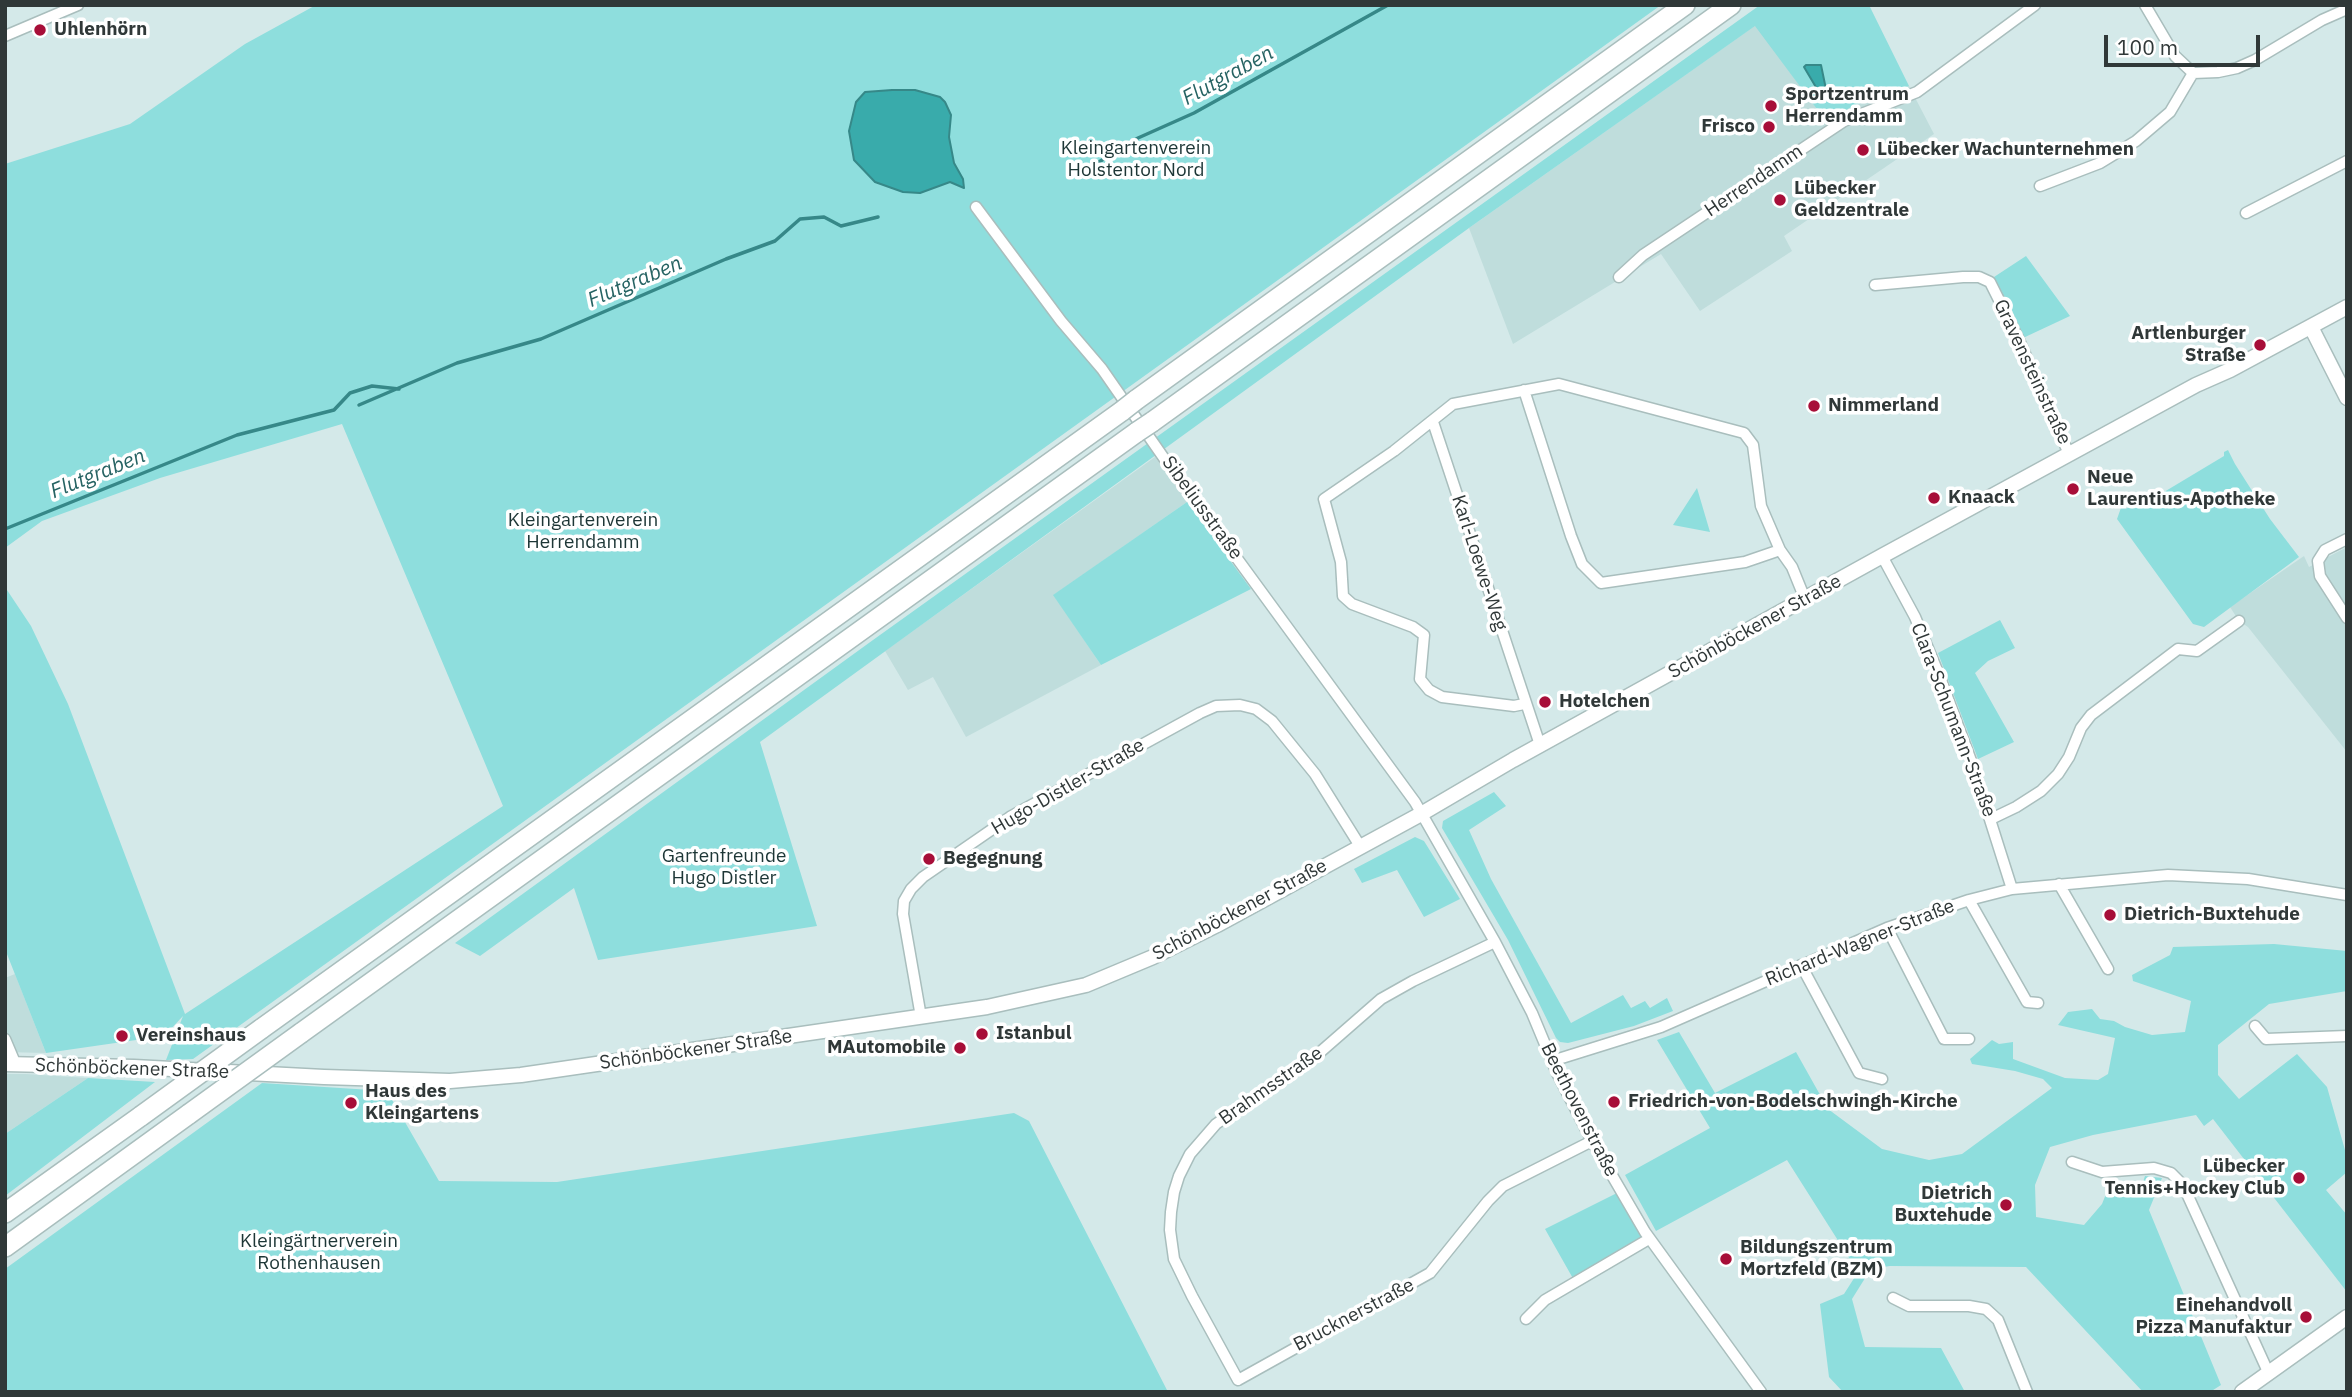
<!DOCTYPE html>
<html>
<head>
<meta charset="utf-8">
<style>
  body { margin:0 }
  #map { position:relative; width:2352px; height:1397px; overflow:hidden; background:#d4e9e9; font-family:"IBM Plex Sans",sans-serif }
  canvas { display:block }
  .frame { position:absolute; inset:0; border:7px solid #303838; pointer-events:none }
  .scale { position:absolute; left:2104px; top:35px; width:156px; height:32px; box-sizing:border-box; border:4px solid #303838; border-top:0; padding-left:9px; font-size:21px; line-height:24px; white-space:nowrap; color:#303838; -webkit-text-stroke:5px #fff; paint-order:stroke }
</style>
</head>
<body>
<div id="map">
<canvas width="2352" height="1397"></canvas>
<div class="frame"></div>
<div class="scale">100 m</div>
</div>
<script>
const ctx = document.querySelector('canvas').getContext('2d');
ctx.lineJoin = 'round';
function fill(path, color) {
  ctx.fillStyle = color;
  ctx.fill(path, 'evenodd');
}
function shape(rows) {
  const path = new Path2D();
  for (const r of rows) {
    path.moveTo(r[0], r[1]);
    for (let i = 2; i < r.length; i += 2) path.lineTo(r[i], r[i + 1]);
  }
  return path;
}
function trace(path, color, width, dash) {
  ctx.strokeStyle = color;
  ctx.lineWidth = width;
  ctx.lineCap = dash ? 'butt' : 'round';
  ctx.setLineDash(dash || []);
  ctx.stroke(path);
}
function label(font, color, halo, rows, align = 'center') {
  ctx.font = font + ' "IBM Plex Sans",sans-serif';
  ctx.lineWidth = 7;
  ctx.setLineDash([]);
  ctx.textBaseline = 'middle';
  ctx.strokeStyle = halo;
  ctx.fillStyle = color;
  for (const [text, x, y, turn = 0] of rows) {
    ctx.save();
    ctx.translate(x, y);
    ctx.rotate((+turn || 0) * Math.PI / 180);
    ctx.textAlign = isNaN(turn) ? turn : align;
    if (halo) ctx.strokeText(text, 0, 0);
    ctx.fillText(text, 0, 0);
    ctx.restore();
  }
}
fill(shape([
  [1756,25,1825,120,1864,101,1909,86,1934,134,1784,236,1792,251,1700,311,1661,254,1513,344,1469,228],
  [1155,457,1187,502,1054,595,1101,665,966,737,933,677,908,690,885,651],
  [2347,547,2347,752,2248,627,2239,621,2230,607,2304,556,2309,567],
  [15,974,46,1053,5,1052,5,978],
  [5,1074,26,1074,88,1078,5,1134]
]), '#bfdddc');
fill(shape([
  [316,5,1661,5,193,1059,166,1060,183,1016,169,1031,150,1038,46,1053,5,949,5,587,31,626,68,704,185,1014,503,806,342,424,160,478,42,521,5,548,5,164,130,124,245,44],
  [892,90,915,90,940,97,945,102,951,115,949,136,954,163,963,180,964,187,950,182,920,193,903,192,875,182,854,160,849,131,856,102,871,92],
  [1760,5,1869,5,1909,86,1864,101,1825,120,1755,26,1469,228,760,742,817,926,598,960,574,888,480,956,455,943,873,640],
  [2026,256,2070,316,2023,338,1994,277],
  [2228,450,2235,464,2270,519,2299,557,2204,627,2193,624,2117,519,2122,505,2125,509,2159,495,2224,456,2224,452],
  [1697,488,1710,532,1673,525],
  [1187,502,1251,589,1101,665,1053,595],
  [2000,620,2015,648,1988,661,1975,673,2014,742,1978,759,1938,653],
  [1494,792,1506,806,1469,830,1491,879,1571,1023,1623,995,1631,1008,1645,1001,1650,1008,1667,998,1673,1011,1634,1026,1568,1043,1560,1042,1556,1038,1508,940,1442,828,1443,821],
  [1415,837,1424,841,1460,899,1424,917,1397,870,1362,883,1354,869],
  [2274,944,2347,951,2347,991,2269,1004,2218,1045,2218,1075,2239,1099,2297,1054,2327,1087,2347,1157,2347,1172,2326,1190,2347,1215,2347,1292,2213,1119,2204,1126,2196,1115,2093,1135,2050,1147,2035,1185,2036,1217,2084,1225,2102,1204,2110,1184,2143,1182,2145,1176,2162,1178,2149,1210,2221,1385,2210,1392,2143,1392,2026,1267,1890,1266,1877,1268,1867,1275,1852,1299,1865,1347,1941,1348,1965,1392,1843,1392,1829,1377,1820,1304,1844,1294,1858,1272,1787,1160,1656,1231,1625,1175,1710,1128,1657,1040,1679,1032,1715,1093,1796,1052,1828,1109,1882,1149,1929,1160,1962,1154,2052,1088,2043,1079,2015,1071,1972,1064,1970,1059,1992,1040,1999,1044,2013,1042,2013,1059,2065,1078,2098,1080,2108,1074,2115,1038,2058,1025,2068,1012,2092,1009,2100,1019,2114,1021,2125,1027,2152,1035,2185,1032,2191,1001,2133,981,2132,975,2170,955,2173,947],
  [88,1078,155,1082,5,1196,5,1134],
  [262,1083,387,1091,439,1181,557,1182,1014,1113,1029,1121,1168,1392,5,1392,5,1269],
  [1621,1191,1649,1239,1575,1282,1545,1229]
]), '#8ededd');
const water = shape([
  [1806,65,1821,65,1828,99,1823,99,1804,67,1806,65],
  [892,90,915,90,940,97,945,102,951,115,949,137,954,163,963,179,964,188,950,182,920,193,903,192,875,182,854,160,849,131,856,102,865,92,892,90]
]);
fill(water, '#39abab');
trace(water, '#368888', 2);
trace(shape([
  [1081,169,1094,165,1138,138,1194,113,1388,5],
  [359,405,457,363,541,339,726,259,775,241,800,219,824,217,841,226,878,217],
  [5,529,237,435,334,410,350,393,372,386,399,389]
]), '#368888', 3.5);
const street = shape([
  [2145,5,2175,56,2193,73],
  [5,36,78,5],
  [2193,73,2218,72,2237,68,2255,60,2322,20,2347,9],
  [2040,186,2100,163,2136,141,2170,112,2193,73],
  [976,207,1061,321,1102,369,1168,464,1415,802,1495,942,1532,1013,1557,1073,1592,1141,1645,1232,1761,1392],
  [2246,213,2347,161],
  [1619,277,1643,255,1844,121,1917,92,2035,5],
  [1875,285,1963,277,1979,277,1990,282,2019,340,2069,454],
  [1524,390,1571,536,1582,564,1601,583,1745,562,1780,550],
  [1433,422,1540,745],
  [2347,539,2325,550,2318,561,2320,576,2347,618],
  [1882,556,1915,617,1939,675,1973,766,2012,889],
  [1524,704,1514,706,1442,697,1429,690,1420,679,1424,635,1413,627,1352,604,1343,596,1341,562,1324,499,1394,451,1453,404,1559,384,1744,433,1753,445,1761,506,1780,550,1792,567,1805,599],
  [1991,819,2016,807,2041,791,2058,774,2069,757,2081,728,2091,715,2178,649,2197,651,2239,621],
  [2059,884,2108,969],
  [1969,900,2027,1002,2038,1003],
  [1887,928,1944,1039,1969,1039],
  [1495,942,1413,981,1381,999,1318,1054,1216,1124,1190,1154,1179,1176,1174,1192,1171,1212,1170,1230,1174,1259,1192,1296,1238,1380,1430,1273,1488,1201,1503,1186,1592,1141],
  [1801,965,1859,1073,1882,1079],
  [921,1017,903,914,904,901,911,889,923,877,1010,817,1200,713,1216,706,1240,705,1256,709,1272,721,1315,774,1360,846],
  [2255,1026,2266,1039,2347,1036],
  [5,1039,16,1065],
  [1552,1061,1661,1027,1887,928,1969,900,2012,889,2168,875,2248,879,2347,895],
  [2072,1162,2102,1172,2154,1168,2171,1173,2183,1185,2269,1374],
  [1893,1298,1909,1306,1969,1306,1986,1309,1998,1320,2027,1392],
  [1526,1319,1545,1300,1649,1239]
]);
const secondary = shape([
  [2311,327,2347,398],
  [5,1064,134,1067,324,1077,450,1081,521,1075,987,1007,1086,985,1153,957,1217,925,1421,814,1513,760,1882,556,2196,385,2230,370,2347,307],
  [2242,1392,2347,1317]
]);
const highway = shape([
  [1136,400,1685,5],
  [1152,422,1731,5],
  [261,1029,1122,411],
  [301,1033,1137,432],
  [5,1213,141,1116],
  [5,1247,189,1114]
]);
trace(street, '#a9bebd', 13);
trace(secondary, '#a9bebd', 17);
trace(highway, '#a9bebd', 22);
trace(street, '#fff', 10);
trace(secondary, '#fff', 14);
trace(highway, '#fff', 19);
const highwayBridge = shape([
  [1122,411,1136,400],
  [1137,432,1152,422],
  [189,1114,301,1033],
  [141,1116,261,1029]
]);
trace(highwayBridge, '#a9bebd', 22, []);
trace(highwayBridge, '#fff', 19);
for (const [x, y, r, color] of [
  [40,30,7,"#a70e38"],
  [1771,106,7,"#a70e38"],
  [1769,127,7,"#a70e38"],
  [1863,150,7,"#a70e38"],
  [1780,200,7,"#a70e38"],
  [2260,345,7,"#a70e38"],
  [1814,406,7,"#a70e38"],
  [2073,489,7,"#a70e38"],
  [1934,498,7,"#a70e38"],
  [1545,702,7,"#a70e38"],
  [929,859,7,"#a70e38"],
  [2110,915,7,"#a70e38"],
  [982,1034,7,"#a70e38"],
  [122,1036,7,"#a70e38"],
  [960,1048,7,"#a70e38"],
  [1614,1102,7,"#a70e38"],
  [351,1103,7,"#a70e38"],
  [2299,1178,7,"#a70e38"],
  [2006,1205,7,"#a70e38"],
  [1726,1259,7,"#a70e38"],
  [2306,1317,7,"#a70e38"]
]) {
  const dot = new Path2D();
  dot.arc(x, y, r, 0, 2 * Math.PI);
  ctx.fillStyle = color;
  ctx.fill(dot);
  trace(dot, '#fff', 2.5);
}
label('bold 19px', '#303838', '#fff', [
  ["Uhlenhörn",54,30],
  ["Sportzentrum",1785,95],
  ["Herrendamm",1785,117],
  ["Frisco",1755,127,"right"],
  ["Lübecker Wachunternehmen",1877,150],
  ["Lübecker",1794,189],
  ["Geldzentrale",1794,211],
  ["Artlenburger",2246,334,"right"],
  ["Straße",2246,356,"right"],
  ["Nimmerland",1828,406],
  ["Neue",2087,478],
  ["Laurentius-Apotheke",2087,500],
  ["Knaack",1948,498],
  ["Hotelchen",1559,702],
  ["Begegnung",943,859],
  ["Dietrich-Buxtehude",2124,915],
  ["Istanbul",996,1034],
  ["Vereinshaus",136,1036],
  ["MAutomobile",946,1048,"right"],
  ["Haus des",365,1092],
  ["Kleingartens",365,1114],
  ["Friedrich-von-Bodelschwingh-Kirche",1628,1102],
  ["Lübecker",2285,1167,"right"],
  ["Tennis+Hockey Club",2285,1189,"right"],
  ["Dietrich",1992,1194,"right"],
  ["Buxtehude",1992,1216,"right"],
  ["Bildungszentrum",1740,1248],
  ["Mortzfeld (BZM)",1740,1270],
  ["Einehandvoll",2292,1306,"right"],
  ["Pizza Manufaktur",2292,1328,"right"]
], 'left');
label('19px', '#1d3636', '#fff', [
  ["Kleingartenverein",1136,149],
  ["Holstentor Nord",1136,171],
  ["Kleingartenverein",583,521],
  ["Herrendamm",583,543],
  ["Gartenfreunde",724,857],
  ["Hugo Distler",724,879],
  ["Kleingärtnerverein",319,1242],
  ["Rothenhausen",319,1264]
]);
label('19px', '#303838', '#fff', [
  ["Herrendamm",1754,181,-34],
  ["Gravensteinstraße",2032,372,65],
  ["Sibeliusstraße",1202,508,54],
  ["Karl-Loewe-Weg",1479,563,72],
  ["Schönböckener Straße",1755,627,-29],
  ["Clara-Schumann-Straße",1953,720,69],
  ["Hugo-Distler-Straße",1068,787,-30],
  ["Schönböckener Straße",1240,910,-28],
  ["Richard-Wagner-Straße",1860,943,-22],
  ["Schönböckener Straße",696,1050,-8],
  ["Schönböckener Straße",132,1069,2],
  ["Brahmsstraße",1271,1086,-35],
  ["Beethovenstraße",1579,1110,63],
  ["Brucknerstraße",1354,1315,-28]
]);
label('italic 21px', '#266363', '#fff', [
  ["Flutgraben",1228,76,-29],
  ["Flutgraben",635,282,-23],
  ["Flutgraben",98,474,-22]
]);
</script>
</body>
</html>
